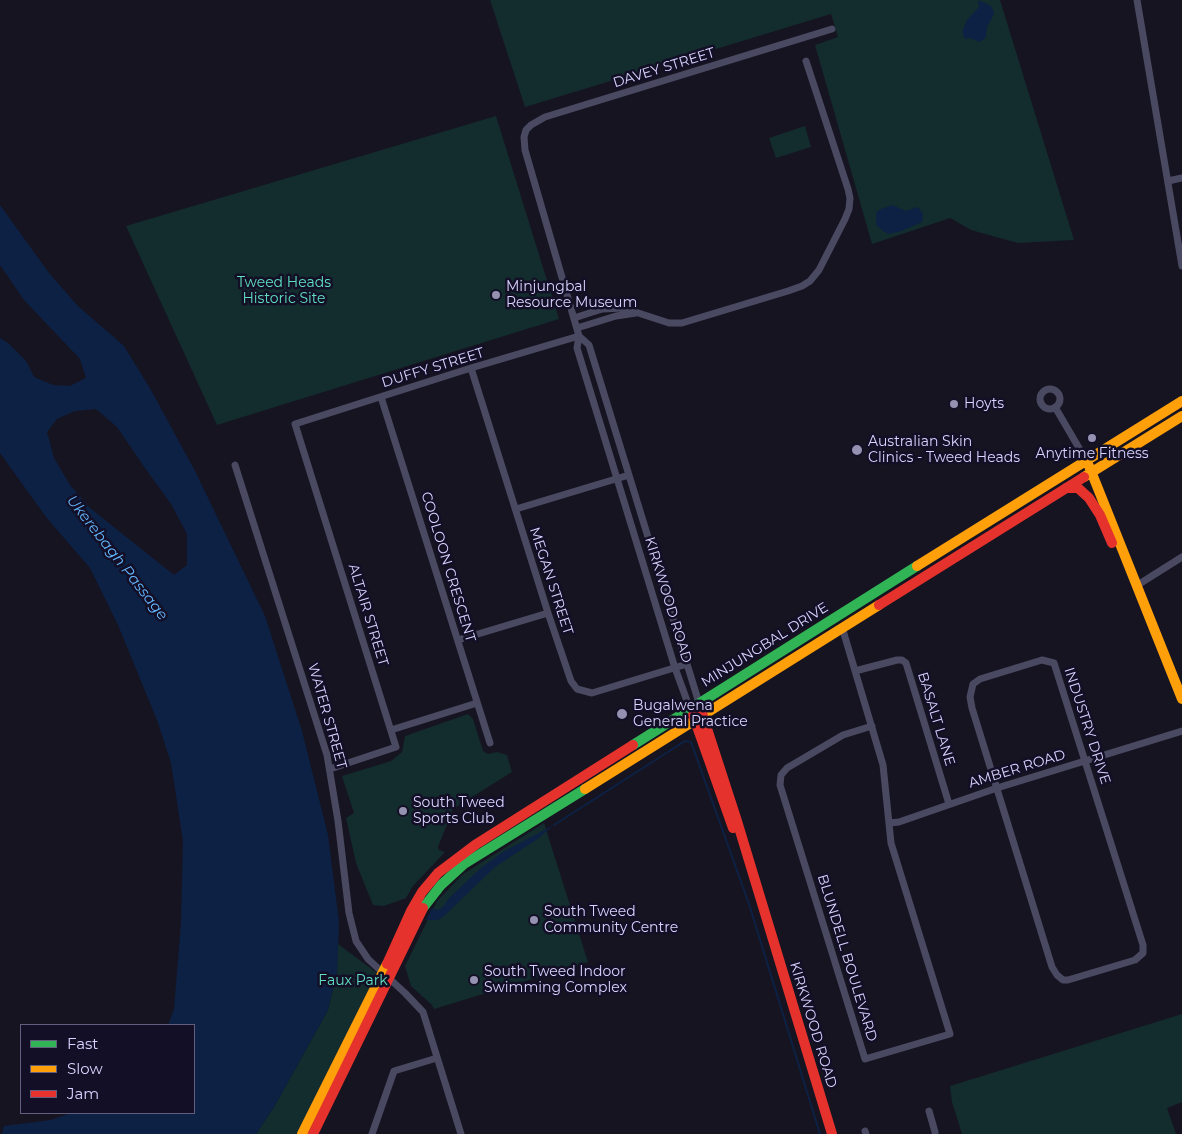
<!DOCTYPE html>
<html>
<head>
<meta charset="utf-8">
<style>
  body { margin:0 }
  #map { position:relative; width:1182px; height:1134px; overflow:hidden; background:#161421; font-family:Montserrat,sans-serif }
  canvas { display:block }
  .legend { position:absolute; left:20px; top:1024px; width:175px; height:90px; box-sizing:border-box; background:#130f26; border:1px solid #625e7d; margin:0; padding:6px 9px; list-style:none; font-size:15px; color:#d9d4ff }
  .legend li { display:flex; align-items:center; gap:10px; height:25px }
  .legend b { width:25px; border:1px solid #625e7d }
</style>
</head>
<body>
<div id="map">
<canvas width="1182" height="1134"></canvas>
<ul class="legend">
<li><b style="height:6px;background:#30b455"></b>Fast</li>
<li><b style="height:6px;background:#ff9f0a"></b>Slow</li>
<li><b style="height:6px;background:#e5322d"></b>Jam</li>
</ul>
</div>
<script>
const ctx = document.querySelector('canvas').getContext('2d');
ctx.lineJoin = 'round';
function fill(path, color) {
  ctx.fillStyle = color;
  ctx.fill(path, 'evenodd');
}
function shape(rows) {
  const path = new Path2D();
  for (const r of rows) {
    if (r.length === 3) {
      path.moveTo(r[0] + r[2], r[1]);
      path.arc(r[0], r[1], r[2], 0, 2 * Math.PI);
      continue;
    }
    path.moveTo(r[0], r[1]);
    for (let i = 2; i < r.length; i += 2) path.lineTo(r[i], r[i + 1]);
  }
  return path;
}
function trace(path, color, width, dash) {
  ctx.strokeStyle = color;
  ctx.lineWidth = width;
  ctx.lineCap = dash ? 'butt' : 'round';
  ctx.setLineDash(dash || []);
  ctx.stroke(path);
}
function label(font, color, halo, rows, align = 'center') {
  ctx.font = font + ' Montserrat,sans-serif';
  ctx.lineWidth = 5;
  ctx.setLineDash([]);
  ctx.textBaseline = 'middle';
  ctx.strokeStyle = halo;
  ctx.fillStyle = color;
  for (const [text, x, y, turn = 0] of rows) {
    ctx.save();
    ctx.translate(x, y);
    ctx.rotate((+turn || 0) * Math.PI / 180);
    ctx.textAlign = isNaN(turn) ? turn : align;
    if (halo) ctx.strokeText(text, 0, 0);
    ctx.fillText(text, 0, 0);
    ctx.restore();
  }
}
fill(shape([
  [490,0,1000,0,1074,240,1018,243,971,230,950,218,872,244,815,45,838,37,831,14,525,107],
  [496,116,559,319,217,425,126,226],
  [805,126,811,147,776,158,769,138],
  [468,714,473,719,483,751,488,754,497,752,507,755,512,772,453,809,438,847,439,850,445,852,413,886,406,898,384,906,373,905,356,863,346,818,354,813,342,776,391,761,402,752,405,736],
  [544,823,588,962,434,1009,432,1005,411,986,405,966,437,901,463,874],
  [338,944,377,973,297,1134,256,1134,274,1107,328,1010,337,971],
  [1182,1014,1182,1102,1167,1108,1176,1134,962,1134,952,1102,950,1086]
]), '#132c2d');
fill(shape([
  [978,0,991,6,994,12,993,16,987,27,986,37,980,42,970,38,965,39,962,32,967,20,979,7],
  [0,205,49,273,78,306,124,346,151,390,195,471,265,616,302,731,328,835,339,922,337,971,328,1010,274,1107,256,1134,2,1134,4,1126,51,1120,71,1113,194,1113,194,1025,168,1025,174,1009,181,923,183,841,171,763,157,720,118,625,90,568,46,517,0,453,0,338,8,343,26,361,34,377,53,385,70,386,86,378,80,359,24,300,0,265],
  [96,409,117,427,145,468,171,504,187,534,187,565,174,575,90,508,70,485,54,458,47,432,57,419,75,411],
  [892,205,906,211,917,207,919,208,923,214,922,222,899,232,888,234,883,231,876,225,876,213,879,210],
  [554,825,536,840,495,867,444,916,438,920,426,920,432,908,438,910,443,907,449,898,481,868,503,852]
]), '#0d2144');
trace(shape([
  [554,825,685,741,691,742,749,904,820,1134]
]), '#0d2144', 2);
trace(shape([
  [1137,0,1182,266],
  [1168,181,1182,178],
  [574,318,602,309,623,308,669,323,682,323,788,291,802,286,810,281,819,270,845,219,849,209,850,198,848,189,806,61],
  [577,328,616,316,636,313],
  [579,336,589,345,699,703],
  [471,368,548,613,571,681,577,689,592,693,687,664],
  [1050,399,10],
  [381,397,490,743],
  [1055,407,1086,460],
  [235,465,327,755,338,821,349,913,356,941,368,959,405,993,423,1012,461,1134],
  [516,509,629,475],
  [1136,586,1182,557],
  [842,627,883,765,891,843,950,1034,865,1059,780,785,781,775,787,768,843,735,872,726],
  [458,640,548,613],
  [1042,660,1054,663,1143,945,1143,953,1135,960,1068,980,1063,980,1057,975,1052,967,972,708,970,697,973,684,980,679,1042,660],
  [855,671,897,660,902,660,906,663,949,804],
  [690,709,675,668,577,348,579,336,525,150,524,137,526,130,531,125,545,117,832,29],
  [391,730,477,703],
  [330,769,396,747,295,424,471,368,579,336],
  [889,823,899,822,997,788,1182,731],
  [929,1111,935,1132],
  [865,1131,866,1134],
  [372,1134,394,1071,437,1058]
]), '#4a4962', 7);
trace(shape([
  [633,745,917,566],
  [423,908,441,885,464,864,585,789]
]), '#30b455', 10);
trace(shape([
  [1089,466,1182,699],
  [1084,477,1182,416],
  [917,566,1182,401],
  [585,789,879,605],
  [302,1134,387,964]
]), '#ff9f0a', 10);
trace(shape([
  [1066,488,1078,488,1089,498,1100,515,1112,543],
  [879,605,1084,477],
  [701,710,737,821,832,1134],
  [693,715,733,828],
  [387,964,411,911,422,892,438,873,475,845,633,745],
  [313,1134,423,908]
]), '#e5322d', 10);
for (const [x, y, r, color] of [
  [496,295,5,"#9591b1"],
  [954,404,5,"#9591b1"],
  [1092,438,5,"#9591b1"],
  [857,450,6,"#9591b1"],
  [622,714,6,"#9591b1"],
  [403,811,5,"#9591b1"],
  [534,920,5,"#9591b1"],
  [474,980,5,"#9591b1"]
]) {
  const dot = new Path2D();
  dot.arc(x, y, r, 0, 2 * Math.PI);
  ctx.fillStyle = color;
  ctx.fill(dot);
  trace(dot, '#130f26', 2);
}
label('14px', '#d9d4ff', '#130f26', [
  ["DAVEY STREET",664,68,-17],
  ["DUFFY STREET",433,368,-17],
  ["COOLOON CRESCENT",448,567,73],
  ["MEGAN STREET",551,581,72],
  ["KIRKWOOD ROAD",668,600,73],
  ["ALTAIR STREET",368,615,73],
  ["MINJUNGBAL DRIVE",765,645,-32],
  ["WATER STREET",327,716,74],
  ["BASALT LANE",936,719,73],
  ["INDUSTRY DRIVE",1087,726,72],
  ["AMBER ROAD",1017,769,-17],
  ["BLUNDELL BOULEVARD",847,958,73],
  ["KIRKWOOD ROAD",813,1025,73]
]);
label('14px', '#5fe0c0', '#130f26', [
  ["Tweed Heads",284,283],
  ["Historic Site",284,299],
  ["Faux Park",353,981]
]);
label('14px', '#d9d4ff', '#130f26', [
  ["Minjungbal",506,287],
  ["Resource Museum",506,303],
  ["Hoyts",964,404],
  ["Australian Skin",868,442],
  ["Clinics - Tweed Heads",868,458],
  ["Anytime Fitness",1092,454,"center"],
  ["Bugalwena",633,706],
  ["General Practice",633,722],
  ["South Tweed",413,803],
  ["Sports Club",413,819],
  ["South Tweed",544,912],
  ["Community Centre",544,928],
  ["South Tweed Indoor",484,972],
  ["Swimming Complex",484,988]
], 'left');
label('italic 15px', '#62b6ff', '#130f26', [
  ["Ukerebagh Passage",117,558,52]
]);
</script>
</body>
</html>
